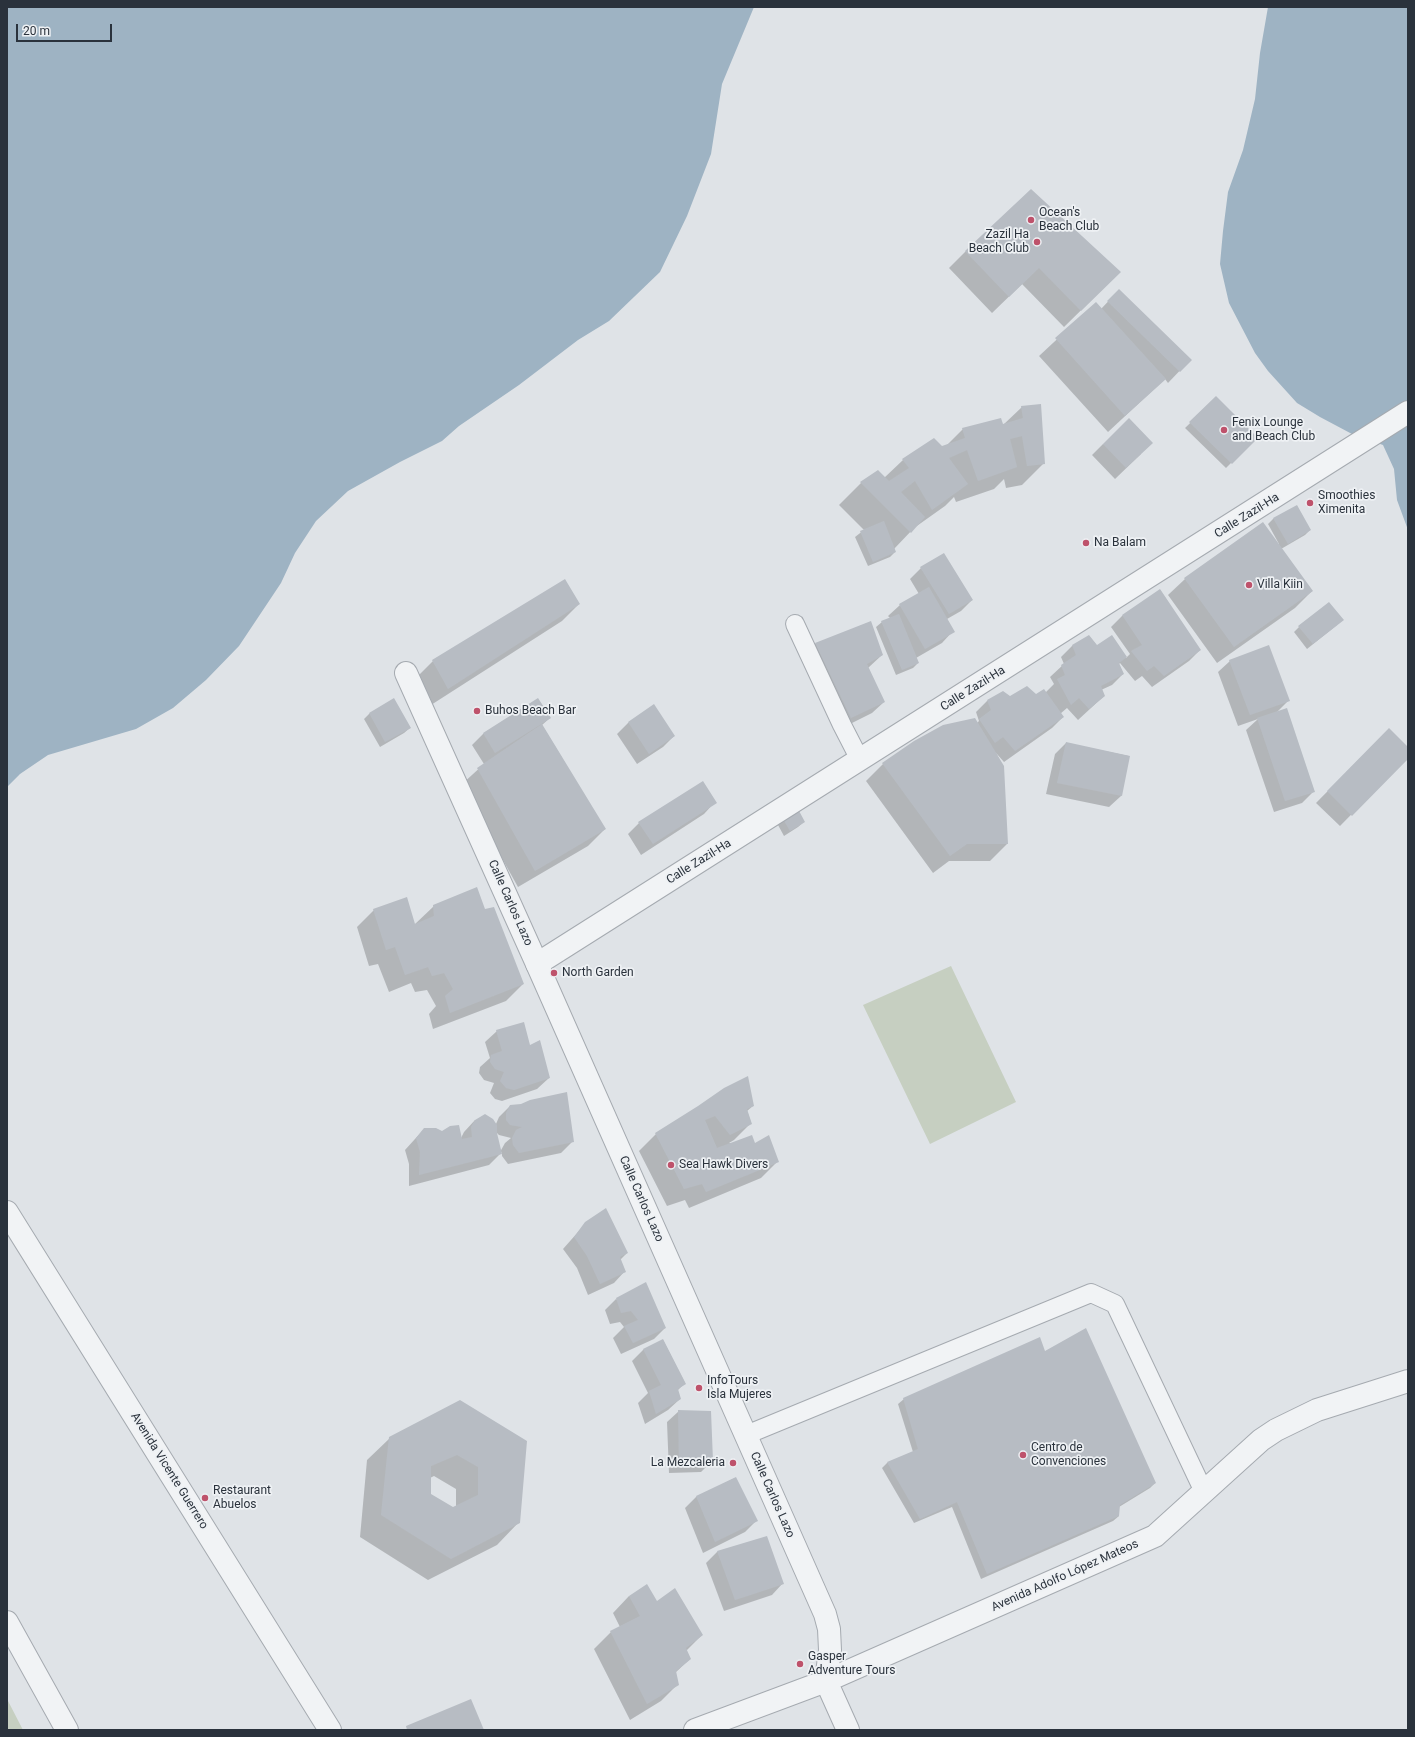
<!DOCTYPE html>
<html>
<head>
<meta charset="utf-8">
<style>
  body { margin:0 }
  #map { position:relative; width:1415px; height:1737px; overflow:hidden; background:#dfe3e7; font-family:Roboto,sans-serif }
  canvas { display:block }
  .frame { position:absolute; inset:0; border:8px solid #2a323c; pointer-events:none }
  .scale { position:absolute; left:16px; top:24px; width:96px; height:18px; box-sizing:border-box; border:2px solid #2a323c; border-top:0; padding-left:5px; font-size:12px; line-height:14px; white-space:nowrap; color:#2a323c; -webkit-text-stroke:3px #eef1f4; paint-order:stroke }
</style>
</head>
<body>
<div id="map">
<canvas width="1415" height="1737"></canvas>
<div class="frame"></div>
<div class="scale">20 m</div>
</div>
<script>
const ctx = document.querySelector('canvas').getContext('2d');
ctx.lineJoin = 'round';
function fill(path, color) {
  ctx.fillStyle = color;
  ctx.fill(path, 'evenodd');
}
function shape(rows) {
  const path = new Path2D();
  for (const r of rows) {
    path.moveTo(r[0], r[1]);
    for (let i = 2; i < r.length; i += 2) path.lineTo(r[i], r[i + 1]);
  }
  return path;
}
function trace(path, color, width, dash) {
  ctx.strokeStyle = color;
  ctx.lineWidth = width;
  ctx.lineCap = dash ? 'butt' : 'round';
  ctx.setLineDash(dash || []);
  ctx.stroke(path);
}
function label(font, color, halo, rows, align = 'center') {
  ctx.font = font + ' Roboto,sans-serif';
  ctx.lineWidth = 3.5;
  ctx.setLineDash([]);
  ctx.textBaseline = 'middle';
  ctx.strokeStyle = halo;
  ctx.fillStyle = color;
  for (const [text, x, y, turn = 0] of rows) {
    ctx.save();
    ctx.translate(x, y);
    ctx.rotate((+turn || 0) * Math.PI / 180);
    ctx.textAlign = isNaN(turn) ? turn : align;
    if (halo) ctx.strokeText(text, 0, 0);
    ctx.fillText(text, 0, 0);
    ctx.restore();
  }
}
fill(shape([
  [951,966,1016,1102,930,1144,863,1005],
  [7,1699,23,1730,7,1730]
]), '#c6cfc1');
fill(shape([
  [7,7,754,7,722,84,711,154,687,216,660,272,609,321,578,340,519,385,459,426,442,441,400,462,348,491,316,521,295,553,281,583,239,646,206,680,173,708,136,729,48,755,20,774,7,787],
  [1268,7,1408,7,1408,530,1397,500,1394,469,1383,445,1352,434,1320,417,1297,403,1268,371,1255,353,1229,303,1220,264,1223,231,1228,192,1243,150,1255,99,1260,53]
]), '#9eb3c3');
fill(shape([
  [966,251,1120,272,1064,327,1022,284,992,313,949,268],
  [1119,290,1190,360,1168,383,1165,379,1108,432,1039,356,1096,303,1101,309],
  [1216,398,1256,438,1226,468,1185,428],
  [1022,407,1044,463,1022,485,1006,488,1004,479,994,489,956,502,954,497,945,506,914,528,894,549,895,552,890,557,868,566,855,537,864,530,839,505,861,483,878,471,884,478,903,460,947,445,963,429,1003,425],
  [1103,444,1141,454,1115,479,1092,455],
  [1297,506,1310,530,1305,535,1281,549,1312,591,1295,608,1217,663,1168,595,1185,579,1279,544,1268,524,1273,519],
  [921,568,972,600,961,611,947,619,953,631,942,643,916,658,918,663,913,668,896,675,876,627,882,622,890,618,888,616,900,605,919,594,910,579],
  [1160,590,1200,650,1189,661,1152,687,1142,676,1135,681,1120,663,1118,665,1123,674,1112,685,1101,690,1104,696,1078,720,1067,708,1060,714,1063,717,1052,728,1004,762,996,753,1003,766,1007,844,990,861,949,861,933,873,866,781,883,764,977,723,979,721,976,712,987,701,1035,696,1045,693,1054,684,1050,677,1064,664,1061,657,1072,646,1089,636,1097,646,1111,637,1126,658,1130,654,1111,627,1122,616],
  [579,604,562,621,431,705,416,678,433,661],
  [870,622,882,655,868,668,884,702,872,713,840,729,804,656,815,644],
  [1337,625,1307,649,1294,632,1299,627],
  [1230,661,1289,700,1277,712,1314,791,1302,803,1274,812,1246,730,1258,719,1238,726,1218,672],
  [393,700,410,728,404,733,380,747,364,719,369,714],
  [538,700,550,718,542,725,605,829,588,846,518,887,461,785,484,764,472,745,483,734],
  [654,706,674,736,663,747,637,764,617,734,628,723],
  [1389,729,1408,748,1408,757,1340,826,1316,803],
  [1066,743,1129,756,1121,796,1109,807,1046,794,1055,754],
  [715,802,704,814,641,855,628,834,639,823],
  [783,820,804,822,798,827,784,836,778,825],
  [434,906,484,910,523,984,506,1001,433,1029,429,1014,436,1006,427,990,415,992,411,983,389,992,378,964,369,966,357,927,374,910,414,925],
  [497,1031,549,1078,537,1089,502,1101,495,1099,490,1093,494,1083,484,1080,479,1073,480,1067,490,1058,485,1042],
  [747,1078,753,1106,747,1111,751,1123,734,1140,729,1143,754,1144,778,1161,761,1178,689,1208,685,1200,667,1206,639,1151,656,1134],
  [510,1106,572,1142,561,1153,508,1164,502,1156,502,1152,489,1165,409,1186,409,1164,405,1150,424,1129,461,1138,464,1132,475,1120,496,1124,499,1117],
  [496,1132,499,1135,511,1138,505,1143,500,1152],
  [586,1223,627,1253,620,1260,625,1271,614,1283,588,1295,577,1268,563,1249],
  [616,1299,665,1328,654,1339,621,1354,613,1338,624,1327,620,1322,610,1324,605,1310],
  [663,1340,685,1383,677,1391,680,1399,668,1410,645,1424,638,1403,648,1393,632,1361,643,1350],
  [1045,1352,1155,1483,1150,1488,1119,1507,1119,1516,1113,1521,981,1579,952,1507,914,1523,882,1468,887,1463,913,1452,898,1404,904,1399],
  [460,1401,519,1522,497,1545,428,1580,360,1537,367,1460,390,1438],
  [434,1476,456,1489,456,1507,453,1509,430,1495,430,1478],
  [679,1411,712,1461,701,1472,669,1473,667,1422],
  [735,1478,756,1521,745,1532,703,1553,685,1508,696,1497],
  [766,1538,783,1583,772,1595,724,1611,706,1563,717,1552],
  [629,1596,657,1602,702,1635,686,1651,690,1659,675,1673,678,1684,661,1701,630,1720,594,1649,611,1632,620,1627,613,1613]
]), '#0003');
fill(shape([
  [1031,189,1121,272,1081,311,1039,268,1009,297,965,251],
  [1119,289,1192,360,1180,372,1107,301],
  [1096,302,1166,379,1125,416,1055,338],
  [1216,396,1258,438,1232,464,1189,422],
  [1041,404,1045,464,1027,466,1022,436,1010,439,1017,467,978,481,967,450,949,458,968,484,932,510,915,481,901,492,925,517,911,533,860,482,878,470,889,481,909,468,902,459,934,438,942,446,965,438,962,428,1001,418,1003,424,1023,418,1021,406],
  [1129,418,1153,443,1126,468,1103,444],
  [1297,505,1311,530,1288,544,1273,518],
  [884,521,896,552,873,562,860,531],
  [1263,522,1313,591,1234,647,1184,578],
  [944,553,973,600,949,614,920,567],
  [565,579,580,604,448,689,432,660],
  [929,587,955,632,925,649,899,604],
  [1160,589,1201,650,1164,676,1154,666,1147,671,1131,651,1142,645,1122,615],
  [1329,602,1344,620,1313,644,1298,626],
  [899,614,919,663,902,670,881,621],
  [871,621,883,655,867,664,885,702,851,718,815,643],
  [1089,635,1097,645,1112,635,1127,657,1119,663,1124,674,1101,686,1105,696,1089,709,1079,698,1071,705,1057,679,1065,675,1061,665,1076,655,1072,645],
  [1269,645,1290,701,1250,715,1229,660],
  [1027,686,1036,694,1044,689,1064,717,1015,751,1003,737,995,743,979,719,991,710,987,700,1003,691,1010,696],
  [394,698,411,728,385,742,369,713],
  [538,698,551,718,495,753,483,733],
  [654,704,675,736,649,754,628,722],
  [1287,708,1315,792,1285,801,1257,718],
  [975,718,1004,766,1008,844,967,844,950,856,882,763,914,741,943,725],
  [542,724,606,829,535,871,477,768],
  [1389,728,1408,747,1408,759,1352,816,1327,791],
  [1066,742,1130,756,1122,796,1057,783],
  [703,781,717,803,653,844,638,822],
  [798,809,805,822,790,831,783,819],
  [477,887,485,909,494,907,524,984,450,1013,445,996,453,989,444,973,432,976,428,967,405,975,395,947,386,950,373,909,407,897,415,924,434,916,433,905],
  [524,1022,530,1045,540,1040,550,1078,514,1090,506,1088,500,1081,504,1072,495,1069,490,1062,491,1055,502,1051,496,1030],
  [748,1076,754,1106,747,1109,752,1124,730,1135,715,1116,705,1120,717,1148,752,1135,755,1143,769,1135,779,1162,706,1192,702,1184,684,1189,655,1133,698,1106,724,1088],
  [567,1092,574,1142,519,1153,513,1145,512,1138,516,1130,522,1127,510,1125,506,1120,506,1113,510,1105,521,1104,530,1100],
  [485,1114,493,1119,497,1125,497,1133,502,1154,419,1175,420,1152,416,1138,424,1128,436,1128,442,1131,450,1126,459,1125,462,1139,472,1137,471,1127,475,1120],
  [606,1208,628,1253,620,1257,626,1272,600,1284,587,1256,574,1237,585,1222],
  [646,1282,666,1328,633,1343,624,1326,638,1320,631,1311,621,1313,616,1298],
  [1086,1328,1156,1483,1120,1505,1119,1516,987,1574,957,1502,920,1519,887,1462,918,1449,903,1398,1040,1337,1045,1351],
  [663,1339,686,1384,678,1389,681,1399,656,1414,649,1391,661,1385,643,1349],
  [460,1400,527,1441,520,1523,451,1559,381,1515,389,1437],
  [457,1455,478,1467,478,1495,453,1507,431,1494,431,1466],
  [678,1410,711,1411,713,1461,679,1462],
  [736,1477,758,1521,715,1542,696,1496],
  [767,1536,784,1584,735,1600,717,1551],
  [647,1584,657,1601,675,1588,703,1635,686,1648,691,1659,676,1671,679,1685,647,1704,610,1631,640,1616,629,1596],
  [471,1699,484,1730,407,1730,406,1726]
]), '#b7bcc3');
const service = shape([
  [795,624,842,725,860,760],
  [746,1435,1091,1293,1115,1304,1204,1492]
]);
const minor = shape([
  [537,964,1408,412],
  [7,1212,330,1730],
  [7,1622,67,1730],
  [848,1730,826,1681,1155,1536,1261,1440,1276,1430,1317,1410,1408,1381]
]);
const tertiary = shape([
  [406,673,537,964,825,1614,829,1629,830,1650,826,1681,695,1730]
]);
trace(service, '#a5aab0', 20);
trace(minor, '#a5aab0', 24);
trace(tertiary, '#a5aab0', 24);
trace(service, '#f1f3f5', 18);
trace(minor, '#f1f3f5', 22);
trace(tertiary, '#f1f3f5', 22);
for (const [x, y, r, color] of [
  [1031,220,4,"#be526b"],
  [1037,242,4,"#be526b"],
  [1224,430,4,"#be526b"],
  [1310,503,4,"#be526b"],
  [1086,543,4,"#be526b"],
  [1249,585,4,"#be526b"],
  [477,711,4,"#be526b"],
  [554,973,4,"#be526b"],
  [671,1165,4,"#be526b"],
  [699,1388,4,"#be526b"],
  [1023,1455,4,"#be526b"],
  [733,1463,4,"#be526b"],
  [205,1498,4,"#be526b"],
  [800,1664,4,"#be526b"]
]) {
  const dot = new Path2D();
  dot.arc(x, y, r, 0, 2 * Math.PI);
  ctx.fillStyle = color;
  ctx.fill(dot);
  trace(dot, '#eef1f4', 1.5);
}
label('12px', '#2a323c', '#eef1f4', [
  ["Ocean's",1039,213],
  ["Beach Club",1039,227],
  ["Zazil Ha",1029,235,"right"],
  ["Beach Club",1029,249,"right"],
  ["Fenix Lounge",1232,423],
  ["and Beach Club",1232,437],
  ["Smoothies",1318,496],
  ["Ximenita",1318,510],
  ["Na Balam",1094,543],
  ["Villa Kiin",1257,585],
  ["Buhos Beach Bar",485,711],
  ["North Garden",562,973],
  ["Sea Hawk Divers",679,1165],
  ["InfoTours",707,1381],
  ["Isla Mujeres",707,1395],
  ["Centro de",1031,1448],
  ["Convenciones",1031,1462],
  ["La Mezcaleria",725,1463,"right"],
  ["Restaurant",213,1491],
  ["Abuelos",213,1505],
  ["Gasper",808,1657],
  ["Adventure Tours",808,1671]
], 'left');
label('12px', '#2a323c', '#eef1f4', [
  ["Calle Zazil-Ha",1247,516,-32],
  ["Calle Zazil-Ha",973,689,-32],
  ["Calle Zazil-Ha",699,862,-32],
  ["Calle Carlos Lazo",510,903,66],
  ["Calle Carlos Lazo",641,1199,66],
  ["Avenida Vicente Guerrero",169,1471,58],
  ["Calle Carlos Lazo",772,1495,66],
  ["Avenida Adolfo López Mateos",1065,1576,-24]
]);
</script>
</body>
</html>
